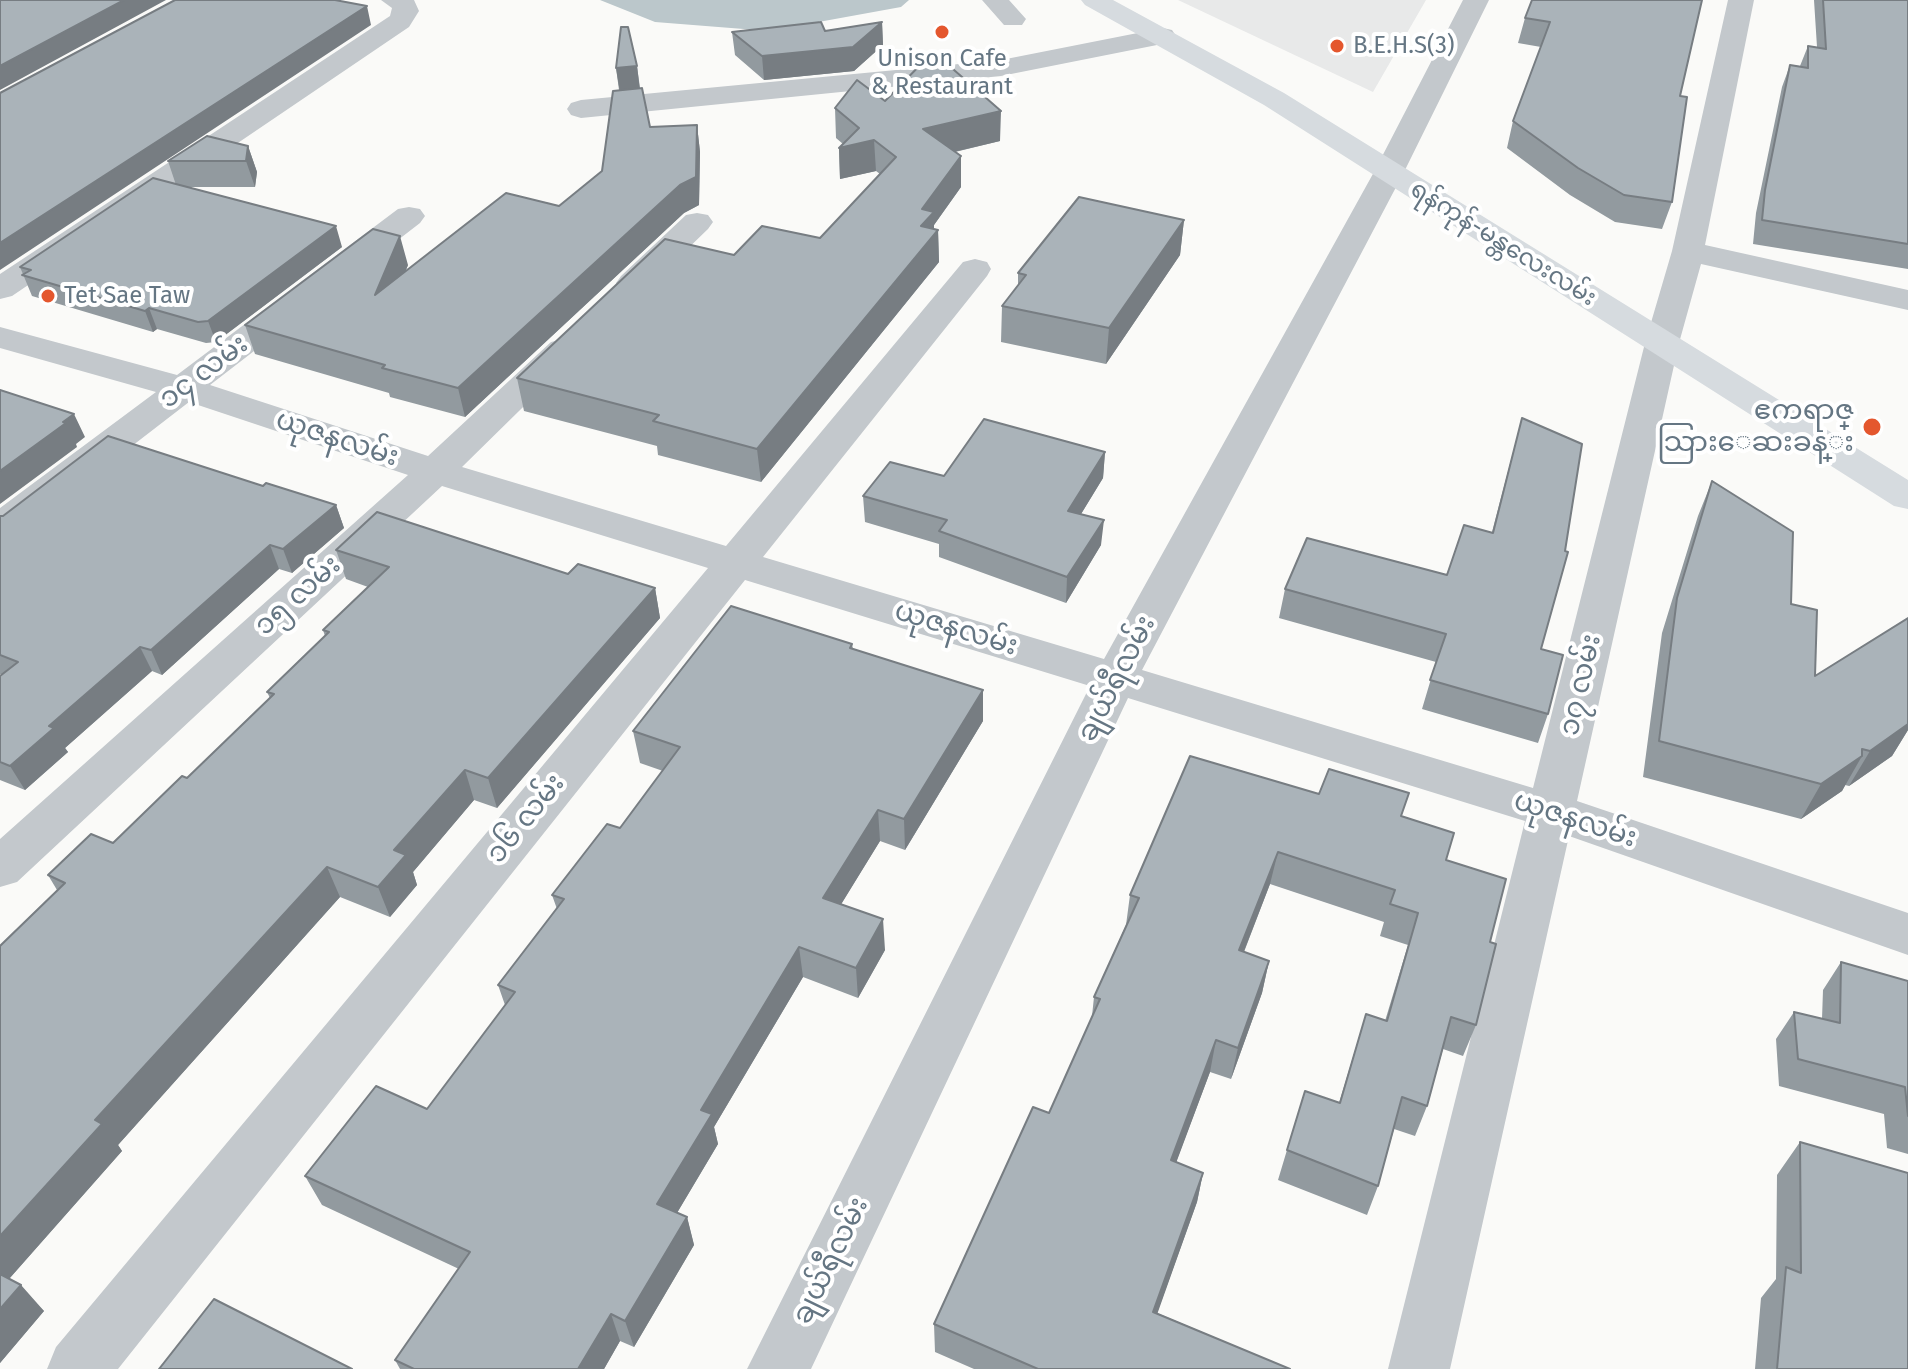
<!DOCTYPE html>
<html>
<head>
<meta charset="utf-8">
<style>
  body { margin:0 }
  canvas { display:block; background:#fafaf8 }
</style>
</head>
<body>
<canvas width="1908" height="1369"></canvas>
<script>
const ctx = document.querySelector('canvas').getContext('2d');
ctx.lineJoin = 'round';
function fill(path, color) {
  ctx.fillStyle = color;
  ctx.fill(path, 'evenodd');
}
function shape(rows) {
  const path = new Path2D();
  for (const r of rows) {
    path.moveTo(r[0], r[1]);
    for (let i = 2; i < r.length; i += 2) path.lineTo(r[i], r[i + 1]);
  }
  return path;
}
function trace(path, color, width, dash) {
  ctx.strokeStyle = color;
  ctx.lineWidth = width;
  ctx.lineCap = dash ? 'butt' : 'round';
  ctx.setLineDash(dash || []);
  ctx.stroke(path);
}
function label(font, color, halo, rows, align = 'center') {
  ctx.font = font + ' "Fira Sans","Noto Sans Myanmar",sans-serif';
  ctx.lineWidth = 8;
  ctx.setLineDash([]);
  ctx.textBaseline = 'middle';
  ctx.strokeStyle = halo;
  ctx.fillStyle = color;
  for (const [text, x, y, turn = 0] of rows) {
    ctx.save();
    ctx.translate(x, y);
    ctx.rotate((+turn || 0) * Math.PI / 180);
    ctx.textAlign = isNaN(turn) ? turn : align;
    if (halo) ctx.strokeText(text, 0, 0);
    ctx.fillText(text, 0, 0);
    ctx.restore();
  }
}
fill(shape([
  [1178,0,1426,0,1373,92]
]), '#e8e9e9');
fill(shape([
  [600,0,909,0,901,7,769,31,655,22]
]), '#bbc7cb');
fill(shape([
  [381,0,414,0,419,11,409,27,12,296,0,299,0,274,390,16,392,8,381,0],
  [982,0,1009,0,1026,19,1022,25,1004,25,982,0],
  [1463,0,1489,0,1404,172,1142,670,1533,788,1645,343,1672,251,1728,0,1754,0,1705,245,1908,290,1908,310,1701,264,1679,343,1577,801,1908,913,1908,955,1569,836,1450,1369,1388,1369,1525,821,1128,698,811,1369,747,1369,1090,686,745,580,118,1369,47,1369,56,1347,708,568,442,486,17,882,0,887,0,839,408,475,189,402,14,537,0,541,0,508,156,392,0,348,0,327,177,375,398,209,409,207,420,209,425,216,420,223,210,385,428,456,551,342,563,339,575,342,580,349,575,356,462,467,726,546,963,262,975,259,987,262,991,269,987,276,763,557,1104,659,1374,172,1463,0],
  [1163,28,1172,30,1176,36,1172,42,1001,76,581,118,571,115,567,109,571,103,581,100,1001,60,1163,28],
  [697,213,708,215,713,222,708,229,645,290,633,293,621,290,616,283,621,276,686,215,697,213]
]), '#c3c8cc');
fill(shape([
  [1081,0,1113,0,1284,93,1908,480,1908,509,1894,506,1264,105,1085,5,1081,0]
]), '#d6dbdf');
fill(shape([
  [1532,0,1680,96,1672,202,1662,229,1615,222,1570,195,1507,148,1513,121,1541,47,1518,43,1525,18],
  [1814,0,1908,0,1908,269,1753,244,1756,213,1782,87,1790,65,1800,66,1808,46,1817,47],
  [882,22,883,45,854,71,764,80,735,55,732,32,825,31],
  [637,66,640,88,650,127,697,125,700,152,699,205,684,213,465,417,390,397,389,393,255,354,245,325,408,265,405,272,559,206,602,171,619,90,616,68],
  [885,101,1000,141,955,152,961,156,961,187,934,225,934,229,938,230,939,262,761,482,658,455,657,446,524,411,517,378,734,255,820,238,880,174,876,171,840,179,839,148,843,144,836,138,835,108],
  [248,146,257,172,255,187,187,187,342,247,216,342,206,343,157,329,153,332,32,296,20,267,176,185,168,161],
  [1184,220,1180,255,1106,364,1001,342,1002,306,1018,286,1018,273],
  [1522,418,1541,649,1548,714,1538,743,1422,709,1436,662,1279,618,1285,589,1447,575,1492,532],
  [1105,452,1103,478,1081,514,1101,545,1066,603,939,557,939,544,865,522,863,496,944,476],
  [1712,481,1791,604,1815,676,1908,618,1908,730,1892,756,1849,786,1845,785,1842,791,1801,819,1643,777,1662,633,1698,516],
  [263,486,336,505,344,528,292,573,279,569,162,675,152,671,65,748,68,752,25,790,0,780,0,676,2,675,0,674,0,516],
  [336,550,568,574,655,588,660,618,497,808,474,800,413,872,417,885,390,917,340,897,118,1145,122,1151,9,1279,44,1311,0,1363,0,946,57,890,48,875,113,843,187,778,270,698,267,692,325,636,323,630,368,587,346,579],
  [852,644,853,649,983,690,983,721,905,850,880,841,841,904,885,950,858,998,803,977,714,1127,718,1144,677,1213,687,1217,694,1245,634,1347,620,1341,604,1369,400,1369,395,1360,459,1269,322,1205,305,1176,427,1109,505,1005,498,985,557,909,552,895,620,828,663,771,640,763,633,731],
  [1319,794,1402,817,1446,860,1490,942,1476,1025,1463,1056,1443,1049,1427,1106,1415,1136,1394,1129,1378,1186,1367,1215,1278,1180,1287,1150,1339,1103,1366,1014,1385,1021,1408,945,1380,936,1384,922,1270,884,1244,952,1269,961,1262,993,1231,1079,1210,1072,1176,1162,1203,1173,1197,1202,1157,1313,1290,1369,974,1369,935,1352,934,1324,1049,1113,1092,1016,1094,997,1126,925,1130,895],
  [1841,962,1908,981,1908,1154,1887,1148,1884,1114,1779,1086,1776,1039,1794,1012,1822,1019,1823,990],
  [1800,1142,1908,1369,1755,1369,1761,1298,1776,1279,1777,1175]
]), '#929a9f');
fill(shape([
  [124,0,166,0,0,90,0,66],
  [367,6,371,25,0,270,0,243],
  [882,22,883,45,854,71,764,80,762,56],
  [637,66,640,91,620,93,616,68],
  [1001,111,1000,141,924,159,923,129],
  [697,125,700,152,699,205,684,213,465,417,458,388],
  [874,140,876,171,840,179,839,148],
  [248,146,257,172,255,187,246,161],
  [961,156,961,187,934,225,934,235,938,230,939,262,761,482,757,449,922,209],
  [1184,220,1180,255,1106,364,1109,328],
  [336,226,342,247,216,342,208,321],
  [400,236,408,265,384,324,375,295],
  [149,308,157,329,153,332,145,311],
  [74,414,85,437,76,444,77,447,0,504,0,471],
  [1105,452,1103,478,1067,537,1068,511],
  [336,505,344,528,292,573,283,549],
  [1104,520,1101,545,1066,603,1067,577],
  [270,545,279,569,162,675,151,650],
  [655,588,660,618,497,808,488,778],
  [140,647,152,671,65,748,68,752,25,790,10,766,49,726],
  [983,690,983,721,905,850,904,819],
  [1908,724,1908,730,1892,756,1849,786,1870,751],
  [1862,756,1842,791,1801,819,1821,784],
  [465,770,474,800,413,872,417,885,390,917,378,887,394,850],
  [878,810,880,841,826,929,823,898],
  [1278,852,1270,884,1232,982,1239,950],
  [327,867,340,897,118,1145,122,1151,1,1288,0,1287,0,1236,95,1120],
  [883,919,885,950,858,998,856,968],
  [799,947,803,977,714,1127,718,1144,665,1233,657,1204,701,1110],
  [1269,961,1262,993,1231,1079,1238,1048],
  [1216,1040,1210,1072,1166,1190,1171,1160],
  [1203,1173,1197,1202,1148,1340,1153,1312],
  [687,1217,694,1245,634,1347,625,1321],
  [21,1285,44,1311,0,1363,0,1309],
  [611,1314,620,1341,604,1369,578,1369]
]), '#777d82');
const building = shape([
  [0,0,124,0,0,66,0,0],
  [175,0,335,0,367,6,0,243,0,93,175,0],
  [1532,0,1702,0,1680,96,1687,97,1672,202,1624,195,1578,168,1513,121,1550,22,1525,18,1532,0],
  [1823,0,1908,0,1908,244,1762,220,1765,190,1790,65,1808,68,1808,46,1826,49,1823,0],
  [821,22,825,31,882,22,853,47,762,56,732,32,821,22],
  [621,27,628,27,637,66,616,68,621,27],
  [938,56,1001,111,923,129,961,156,922,209,934,212,921,226,938,230,757,449,653,421,659,415,517,378,665,239,734,255,762,226,820,238,896,157,874,140,839,148,859,128,835,108,857,80,885,101,928,57,938,56],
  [642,88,650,127,697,125,696,177,680,185,458,388,382,368,385,365,245,325,373,229,400,236,375,295,506,193,559,206,602,171,613,91,642,88],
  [207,136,248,146,246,161,168,161,207,136],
  [153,178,336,226,208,321,198,322,149,308,145,311,22,275,31,270,20,267,153,178],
  [1079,197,1184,220,1109,328,1002,306,1026,275,1018,273,1079,197],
  [0,390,74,414,63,422,66,423,0,471,0,390],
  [1522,418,1582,444,1565,551,1568,552,1541,649,1563,655,1548,714,1430,680,1446,634,1285,589,1307,538,1447,575,1464,525,1493,533,1522,418],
  [984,419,1105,452,1068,511,1104,520,1067,577,939,531,947,520,863,496,890,462,944,476,984,419],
  [108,436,263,486,266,483,336,505,283,549,270,545,151,650,140,647,49,726,54,728,10,766,0,762,0,676,18,662,0,655,0,516,3,516,108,436],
  [1712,481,1793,532,1791,604,1817,610,1815,676,1908,618,1908,724,1870,751,1862,749,1862,756,1821,784,1659,741,1677,598,1712,481],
  [377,512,568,574,578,564,655,588,488,778,465,770,394,850,406,855,378,887,327,867,95,1120,102,1124,0,1236,0,946,65,883,48,875,91,834,113,843,182,776,187,778,274,694,267,692,329,632,323,630,389,567,336,550,377,512],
  [731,606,852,644,850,648,983,690,904,819,878,810,823,898,883,919,856,968,799,947,701,1110,712,1114,657,1204,687,1217,625,1321,611,1314,578,1369,414,1369,395,1360,470,1252,305,1176,376,1086,427,1109,515,992,498,985,564,899,552,895,607,824,620,828,680,747,633,731,731,606],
  [1190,756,1319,794,1329,769,1409,793,1401,816,1454,833,1446,860,1506,879,1490,942,1496,944,1476,1025,1451,1017,1427,1106,1402,1097,1378,1186,1287,1150,1305,1091,1340,1103,1366,1014,1387,1021,1418,913,1390,904,1395,890,1278,852,1239,950,1269,961,1238,1048,1216,1040,1171,1160,1203,1173,1153,1312,1290,1369,1038,1369,934,1324,1033,1107,1049,1113,1100,999,1094,997,1139,898,1130,895,1190,756],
  [1841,962,1908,981,1908,1116,1905,1087,1798,1059,1794,1012,1840,1023,1841,962],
  [1800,1142,1908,1173,1908,1369,1777,1369,1786,1267,1801,1273,1800,1142],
  [0,1274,21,1285,0,1309,0,1274],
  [214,1299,352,1369,159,1369,214,1299]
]);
fill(building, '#aab3b9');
trace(building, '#777d82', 2);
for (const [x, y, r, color] of [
  [942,32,8,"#e4572e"],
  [1337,46,8,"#e4572e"],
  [48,296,8,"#e4572e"],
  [1872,427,10,"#e4572e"]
]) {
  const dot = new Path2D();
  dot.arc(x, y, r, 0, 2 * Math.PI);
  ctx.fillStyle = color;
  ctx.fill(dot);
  trace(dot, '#fff', 3);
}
label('24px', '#657683', '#fff', [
  ["B.E.H.S(3)",1353,46],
  ["Unison Cafe",942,59,"center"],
  ["& Restaurant",942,87,"center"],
  ["Tet Sae Taw",64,296]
], 'left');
label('24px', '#657683', '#fff', [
  ["ရန်ကုန်-မန္တလေးလမ်း",1503,244,32]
]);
label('28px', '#657683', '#fff', [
  ["၁၄ လမ်း",204,372,-37],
  ["ယုဇနလမ်း",337,439,18],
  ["၁၅ လမ်း",298,596,-42],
  ["ယုဇနလမ်း",956,629,17],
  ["ချယ်ရီလမ်း",1117,679,-63],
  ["၁၇ လမ်း",1581,685,-77],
  ["၁၆ လမ်း",526,819,-51],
  ["ယုဇနလမ်း",1575,820,18],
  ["ချယ်ရီလမ်း",831,1261,-64]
]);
label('28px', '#657683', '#fff', [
  ["ဧကရာဇ္",1854,411],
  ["သြားေဆးခန္း",1854,443]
], 'right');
</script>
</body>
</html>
